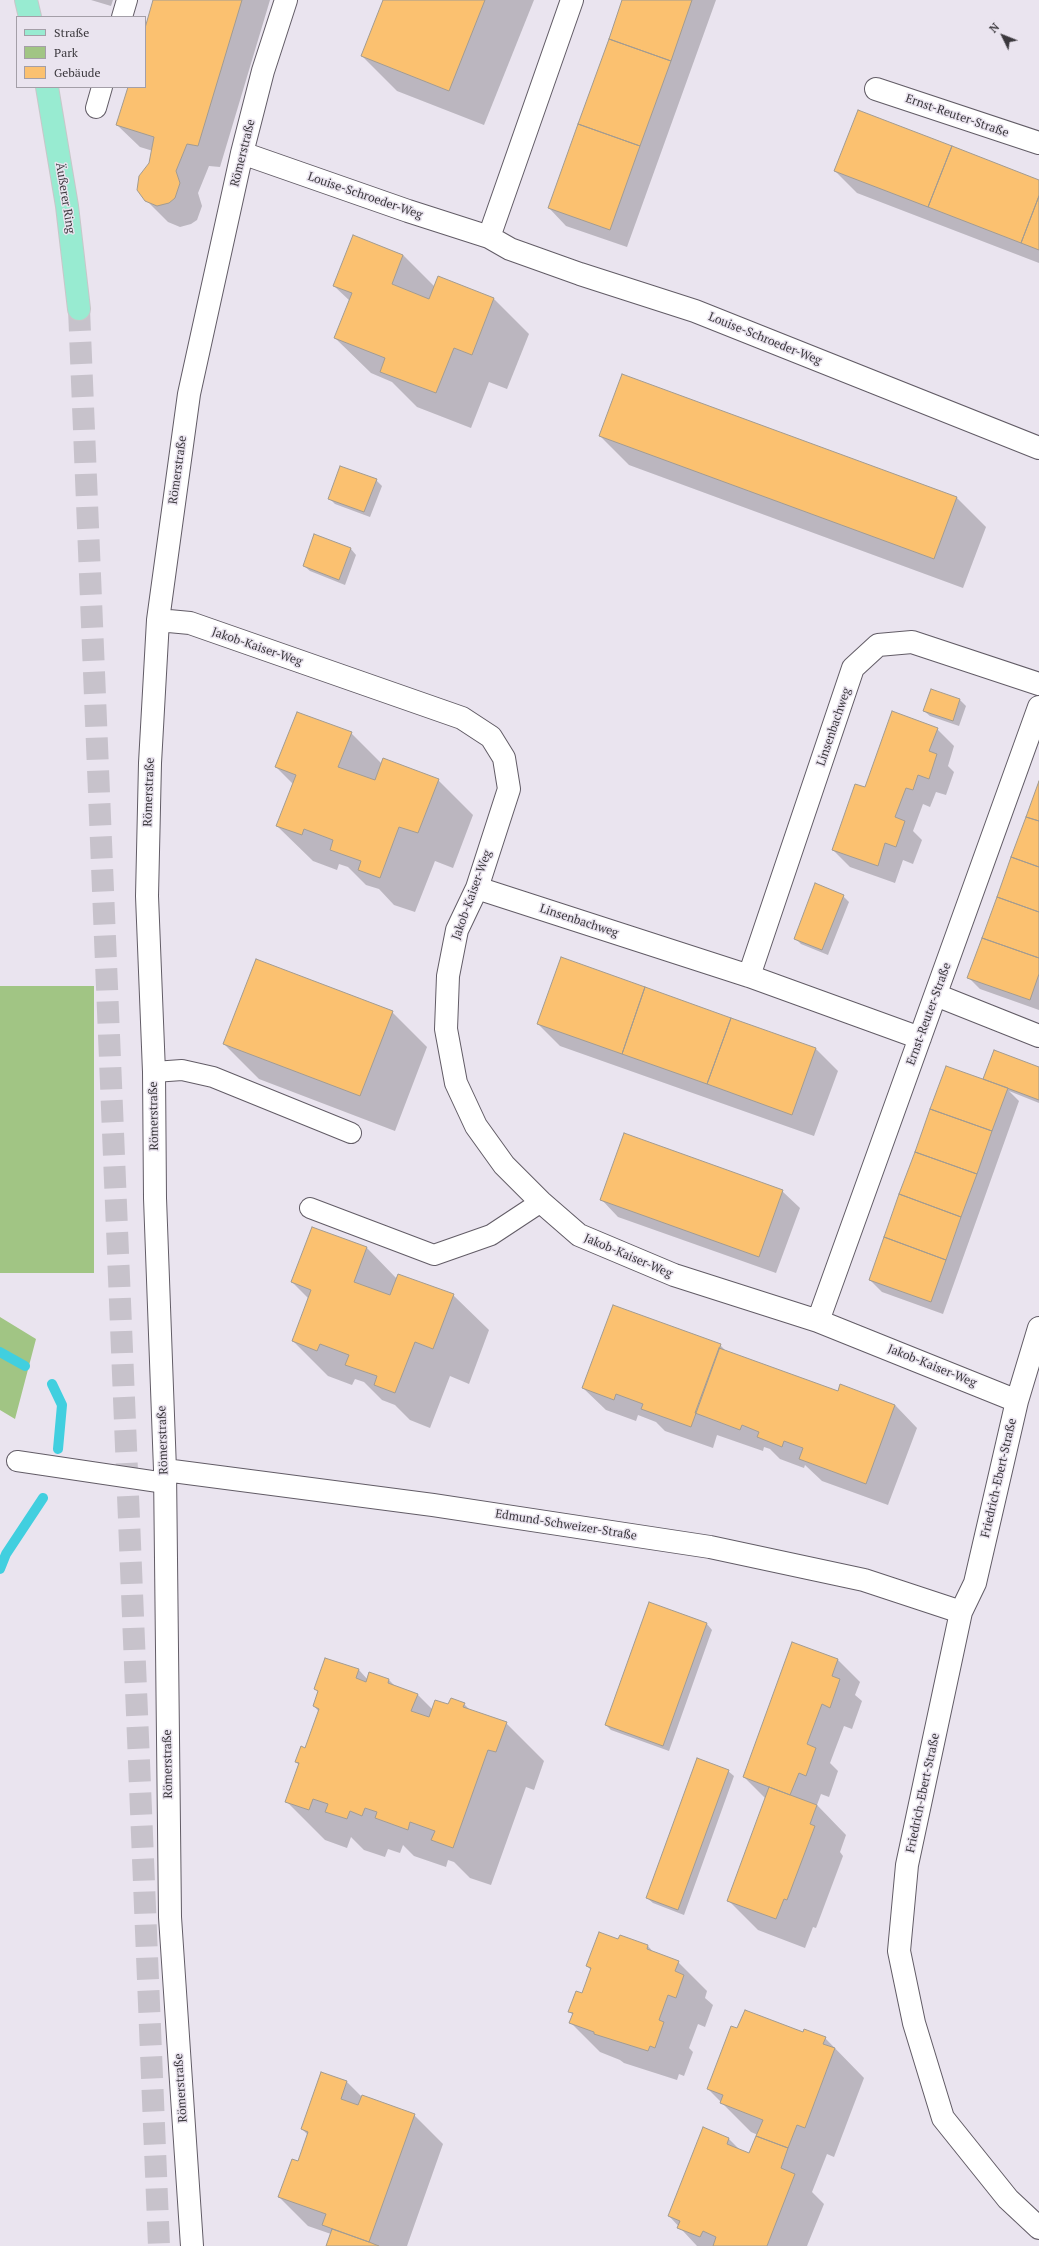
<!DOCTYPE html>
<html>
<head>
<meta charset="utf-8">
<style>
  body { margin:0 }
  #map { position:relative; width:1039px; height:2246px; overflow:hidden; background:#eae4ef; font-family:"PT Serif",serif }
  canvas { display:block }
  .legend { position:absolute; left:16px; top:16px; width:130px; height:72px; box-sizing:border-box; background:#eae4ef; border:1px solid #a49fa8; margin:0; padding:5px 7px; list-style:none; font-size:12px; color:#3b383d }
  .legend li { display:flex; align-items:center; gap:8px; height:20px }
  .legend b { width:20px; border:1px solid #a49fa8 }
  .north { position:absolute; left:983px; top:16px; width:40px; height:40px; -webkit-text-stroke:3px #eae4ef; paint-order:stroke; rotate:313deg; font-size:11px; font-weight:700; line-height:16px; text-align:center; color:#3b383d }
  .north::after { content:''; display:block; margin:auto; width:14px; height:18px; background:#3b383d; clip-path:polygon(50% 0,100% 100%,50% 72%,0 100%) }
</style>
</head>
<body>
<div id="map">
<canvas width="1039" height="2246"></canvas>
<ul class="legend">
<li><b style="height:5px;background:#98ebd1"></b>Straße</li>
<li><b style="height:11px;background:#a1c584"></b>Park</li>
<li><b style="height:11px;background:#fbc170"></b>Gebäude</li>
</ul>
<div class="north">N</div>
</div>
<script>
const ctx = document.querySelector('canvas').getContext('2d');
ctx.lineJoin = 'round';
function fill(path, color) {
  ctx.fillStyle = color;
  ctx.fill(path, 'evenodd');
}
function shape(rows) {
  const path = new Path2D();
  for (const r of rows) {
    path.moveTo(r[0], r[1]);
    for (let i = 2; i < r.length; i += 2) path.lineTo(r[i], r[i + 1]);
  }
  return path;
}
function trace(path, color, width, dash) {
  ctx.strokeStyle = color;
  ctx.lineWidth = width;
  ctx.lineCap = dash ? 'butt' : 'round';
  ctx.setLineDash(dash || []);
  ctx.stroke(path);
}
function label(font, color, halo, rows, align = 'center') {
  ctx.font = font + ' "PT Serif",serif';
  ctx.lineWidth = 3;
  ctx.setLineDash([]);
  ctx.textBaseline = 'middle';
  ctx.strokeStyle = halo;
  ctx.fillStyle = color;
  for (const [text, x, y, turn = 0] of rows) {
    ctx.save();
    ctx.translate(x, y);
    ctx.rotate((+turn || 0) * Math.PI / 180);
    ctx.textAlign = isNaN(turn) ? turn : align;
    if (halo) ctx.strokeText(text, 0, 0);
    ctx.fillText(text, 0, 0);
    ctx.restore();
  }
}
fill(shape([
  [0,986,94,986,94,1273,0,1273],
  [0,1317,36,1339,15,1419,0,1410]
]), '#a1c584');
fill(shape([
  [91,0,113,0,111,6],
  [154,0,270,0,220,167,209,166,198,193,202,206,197,220,191,224,180,227,168,222,146,200,153,151,140,147,117,125,129,87,145,87,145,31],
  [384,0,534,0,484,125,397,91,362,56],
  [623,0,716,0,627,247,566,226,549,208],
  [835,171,1039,181,1039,263,857,193],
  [354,236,403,255,435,287,439,278,494,299,529,334,507,389,489,382,471,428,417,407,392,382,371,373,335,338,350,301,334,286],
  [600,436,957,498,986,527,963,588,629,465],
  [376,480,382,486,370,517,335,504,329,498],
  [314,536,351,549,356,555,345,585,310,571,304,566],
  [931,690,960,700,966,706,959,726,930,716,924,711],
  [937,729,954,746,948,766,954,772,946,795,936,792,930,807,923,804,913,831,922,840,913,864,903,860,895,883,850,867,833,850,865,788],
  [351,733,382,764,438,780,473,815,453,868,435,861,415,912,394,905,379,889,366,885,348,867,339,864,337,870,313,861,277,826,293,784,276,767],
  [1039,784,1039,1010,980,989,969,978],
  [843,896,849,902,828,955,801,944,795,938],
  [392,1012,427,1047,395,1131,259,1079,224,1044],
  [538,1024,816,1049,838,1071,814,1136,560,1046],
  [1039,1068,1039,1103,1009,1091,1019,1101,943,1314,882,1292,870,1280,989,1083,984,1078],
  [782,1191,800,1208,776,1273,618,1217,601,1199],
  [312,1228,367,1248,397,1279,453,1295,489,1330,469,1384,450,1376,430,1428,410,1420,395,1405,382,1400,364,1382,355,1379,352,1385,328,1376,293,1341,309,1299,292,1282],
  [720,1345,727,1352,838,1393,895,1405,917,1428,888,1505,822,1481,805,1465,804,1468,780,1459,770,1449,764,1447,763,1451,717,1435,713,1448,665,1431,656,1422,638,1415,636,1421,606,1410,583,1388],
  [649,1603,707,1624,712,1630,669,1751,611,1730,606,1725],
  [838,1660,860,1682,855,1695,862,1701,852,1729,844,1726,830,1763,838,1771,829,1797,821,1794,817,1805,846,1835,840,1852,843,1856,816,1928,813,1927,805,1948,758,1930,729,1901,766,1799,744,1777],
  [359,1670,368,1680,389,1680,395,1686,417,1694,433,1710,464,1704,471,1711,506,1723,544,1761,534,1790,526,1787,491,1885,470,1878,454,1862,448,1860,446,1867,414,1856,403,1845,400,1853,388,1849,385,1857,364,1850,351,1837,347,1848,325,1840,286,1801,299,1765,296,1762,306,1749,319,1712,314,1706,319,1692,316,1689],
  [728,1771,734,1776,684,1915,653,1903,647,1898],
  [618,1940,648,1946,654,1953,678,1962,707,1991,705,1998,713,2005,705,2027,698,2024,689,2048,693,2052,684,2076,679,2074,677,2080,624,2063,620,2060,600,2052,571,2023,573,2015,569,2011,582,1994,591,1970,587,1966],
  [738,2029,803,2033,825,2038,864,2078,834,2157,827,2154,812,2192,824,2204,807,2246,697,2246,669,2216,703,2129,729,2139,740,2150,750,2154,758,2135,751,2132,708,2089],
  [347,2082,362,2097,414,2115,443,2144,407,2246,327,2246,331,2234,308,2226,279,2197,299,2162,308,2135,302,2129]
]), '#0003');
trace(shape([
  [0,1352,25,1366],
  [52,1384,62,1405,58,1449],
  [0,1569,6,1554,43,1498]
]), '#41cfdf', 10);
const building = shape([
  [153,0,242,0,198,146,187,144,176,171,180,183,175,198,169,203,157,206,145,201,137,190,139,176,149,163,154,137,116,125,128,87,145,87,145,28,153,0],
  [383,0,485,0,449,91,361,56,383,0],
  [622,0,692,0,671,61,609,39,622,0],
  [609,39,671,61,640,146,578,124,609,39],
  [858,110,952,146,928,207,834,171,858,110],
  [578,124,640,146,610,230,548,208,578,124],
  [952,146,1039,180,1039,196,1021,243,928,207,952,146],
  [1039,196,1039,250,1021,243,1039,196],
  [353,235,403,255,392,284,429,299,438,276,494,298,472,355,454,348,436,393,380,372,385,358,334,338,352,293,333,286,353,235],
  [622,374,957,497,934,559,599,436,622,374],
  [340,466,377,479,364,512,328,499,340,466],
  [314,534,351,548,339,580,303,566,314,534],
  [931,689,960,699,953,721,923,711,931,689],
  [892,711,938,728,929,751,937,754,929,779,918,775,913,790,906,788,895,817,905,821,896,847,885,843,878,866,832,850,855,784,865,787,892,711],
  [297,712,352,732,338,767,375,780,383,758,439,779,418,833,399,827,380,878,358,870,361,861,330,850,333,840,304,829,302,835,276,826,296,775,275,767,297,712],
  [1039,781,1039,821,1026,817,1039,781],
  [1026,817,1039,821,1039,867,1011,857,1026,817],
  [1011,857,1039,867,1039,912,997,897,1011,857],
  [815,883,844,895,822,950,794,939,815,883],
  [997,897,1039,912,1039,958,982,938,997,897],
  [982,938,1039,958,1039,974,1030,1000,967,978,982,938],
  [561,957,645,987,622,1054,537,1024,561,957],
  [256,959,393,1011,360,1096,223,1044,256,959],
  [645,987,731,1018,707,1084,622,1054,645,987],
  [731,1018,816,1048,792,1115,707,1084,731,1018],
  [994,1050,1039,1067,1039,1100,983,1079,994,1050],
  [946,1066,1008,1088,992,1131,930,1109,946,1066],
  [930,1109,992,1131,977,1174,915,1152,930,1109],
  [624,1133,783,1190,759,1257,600,1200,624,1133],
  [915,1152,977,1174,961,1217,899,1194,915,1152],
  [899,1194,961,1217,946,1260,884,1237,899,1194],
  [312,1227,367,1247,354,1282,390,1295,398,1274,454,1294,433,1349,415,1342,395,1393,374,1385,377,1376,345,1365,349,1355,320,1344,317,1351,292,1341,311,1290,291,1282,312,1227],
  [884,1237,946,1260,931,1302,869,1280,884,1237],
  [613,1305,721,1344,691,1427,641,1409,643,1404,616,1394,614,1400,582,1388,613,1305],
  [719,1348,838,1391,840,1384,895,1405,866,1484,799,1459,803,1448,784,1441,782,1447,757,1437,759,1432,742,1425,740,1430,695,1413,719,1348],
  [649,1602,707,1623,663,1746,605,1725,649,1602],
  [792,1642,838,1659,832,1676,840,1679,830,1708,822,1704,807,1744,816,1748,806,1776,799,1773,790,1795,743,1777,792,1642],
  [325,1658,359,1669,356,1678,366,1682,369,1672,389,1679,388,1683,418,1694,411,1711,429,1717,435,1700,448,1704,451,1698,465,1703,463,1707,507,1722,496,1752,488,1750,453,1848,431,1840,435,1831,410,1822,408,1830,375,1818,377,1812,365,1808,362,1816,350,1811,347,1819,325,1812,328,1804,313,1799,309,1810,285,1802,299,1763,295,1762,301,1746,305,1748,319,1709,313,1706,318,1691,314,1689,325,1658],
  [697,1758,729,1770,678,1910,646,1898,697,1758],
  [769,1787,817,1805,810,1824,815,1826,787,1900,784,1899,776,1919,727,1901,769,1787],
  [599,1932,618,1939,620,1935,648,1945,647,1949,679,1961,675,1971,684,1975,676,1998,668,1995,659,2020,664,2022,655,2048,650,2046,648,2051,594,2034,594,2032,569,2023,573,2013,568,2012,576,1991,582,1993,591,1968,586,1966,599,1932],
  [745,2010,803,2032,804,2029,826,2037,823,2044,835,2048,805,2128,797,2125,788,2148,756,2136,763,2120,720,2103,723,2095,707,2089,731,2026,737,2028,745,2010],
  [321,2072,347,2081,341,2099,358,2105,362,2095,415,2114,369,2242,322,2225,326,2214,278,2197,292,2159,298,2161,308,2132,301,2129,321,2072],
  [703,2127,729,2138,727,2144,749,2153,756,2136,788,2148,781,2168,795,2174,767,2246,713,2246,716,2237,703,2231,700,2237,677,2228,680,2221,668,2216,703,2127],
  [332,2229,369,2242,379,2246,326,2246,332,2229]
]);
fill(building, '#fbc170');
trace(building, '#a29b91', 1);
trace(shape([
  [79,309,159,2246]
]), '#c7c2cb', 22, [22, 11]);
const service = shape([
  [122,17,127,0],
  [96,108,102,87],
  [154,1072,182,1070,213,1077,351,1133],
  [310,1208,434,1255,491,1235,541,1202],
  [17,1461,165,1483]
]);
const minor = shape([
  [876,89,1039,143],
  [242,153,408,211,489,237,510,249,580,274,695,311,1039,448],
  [489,237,572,0],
  [158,620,190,623,462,718,491,737,504,758,509,789,477,888,457,930,448,976,446,1029,456,1083,476,1126,504,1165,541,1202,579,1235,674,1275,818,1321,1017,1401],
  [477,888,749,976,920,1038],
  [749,976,853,668,878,645,912,642,1039,684],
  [936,995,1039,1036],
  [818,1321,1039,707],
  [1039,1328,1017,1401,975,1583,961,1612,907,1865,899,1951,914,2023,943,2118,1008,2199,1039,2228],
  [165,1470,433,1505,710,1547,864,1580,961,1612],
  [192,2246,170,1917,165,1470,155,1198,154,1072,147,896,150,763,158,620,189,394,242,153,263,71,286,0]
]);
const primary = shape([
  [26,0,30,17],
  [47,87,67,206,79,309]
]);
trace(service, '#625c66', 22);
trace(minor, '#625c66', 24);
trace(primary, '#c8c7c9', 24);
trace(service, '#fff', 20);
trace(minor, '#fff', 22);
trace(primary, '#98ebd1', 22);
label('12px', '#3b383d', '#eae4ef', [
  ["Ernst-Reuter-Straße",957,116,19],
  ["Römerstraße",243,153,-76],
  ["Louise-Schroeder-Weg",365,196,19],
  ["Äußerer Ring",65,198,81],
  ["Louise-Schroeder-Weg",765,339,22],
  ["Römerstraße",178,470,-82],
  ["Jakob-Kaiser-Weg",257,647,19],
  ["Linsenbachweg",834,727,-71],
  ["Römerstraße",149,792,-88],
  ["Jakob-Kaiser-Weg",472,895,-70],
  ["Linsenbachweg",579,921,18],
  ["Ernst-Reuter-Straße",929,1014,-70],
  ["Römerstraße",154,1116,-91],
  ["Jakob-Kaiser-Weg",628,1256,23],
  ["Jakob-Kaiser-Weg",932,1366,22],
  ["Römerstraße",163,1440,-92],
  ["Friedrich-Ebert-Straße",999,1478,-77],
  ["Edmund-Schweizer-Straße",566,1525,9],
  ["Römerstraße",168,1764,-91],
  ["Friedrich-Ebert-Straße",923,1793,-78],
  ["Römerstraße",181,2088,-94]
]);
</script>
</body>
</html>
